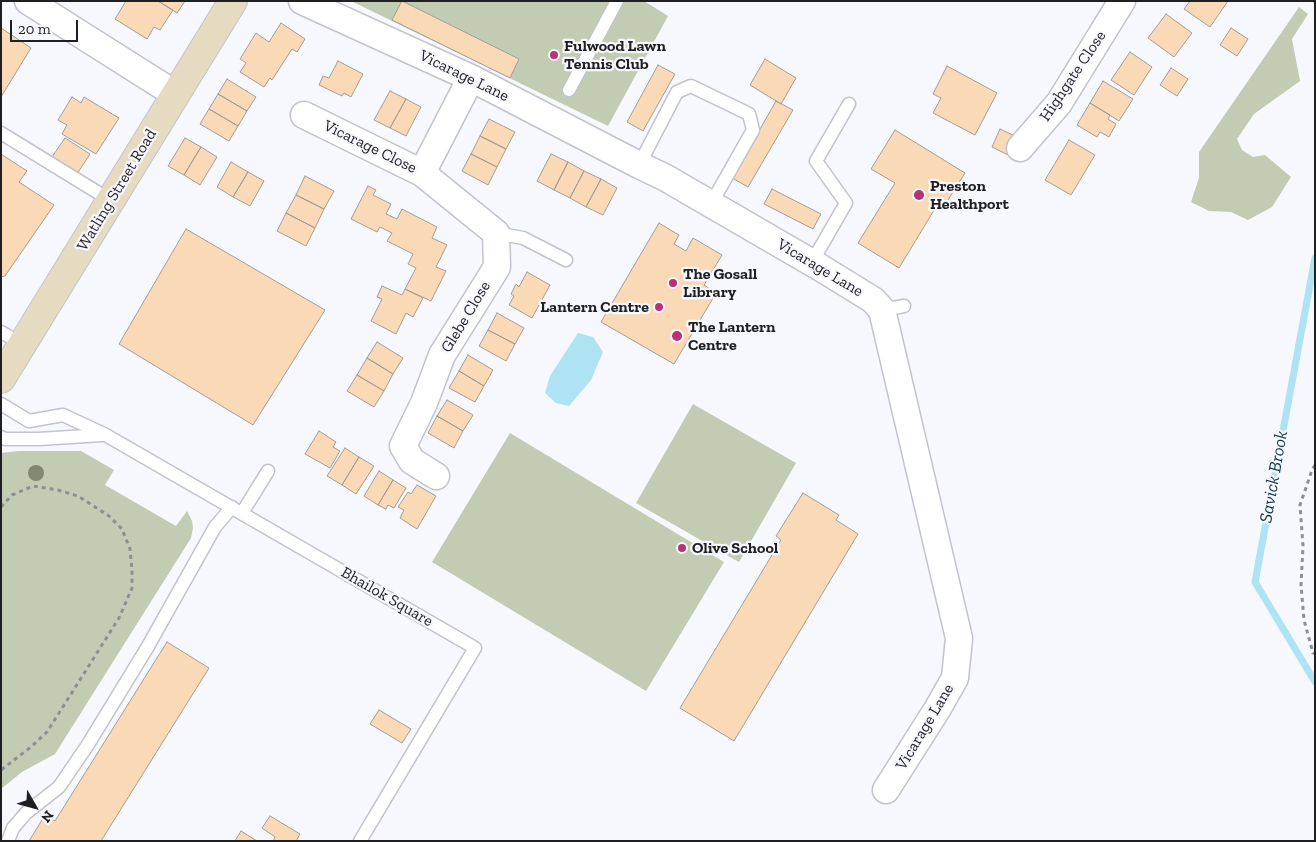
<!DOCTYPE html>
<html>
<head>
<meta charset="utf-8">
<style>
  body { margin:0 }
  #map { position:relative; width:1316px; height:842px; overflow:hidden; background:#f7f7fe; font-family:"Zilla Slab",serif }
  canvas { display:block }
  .frame { position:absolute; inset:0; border:2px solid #1f1f22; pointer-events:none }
  .north { position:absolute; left:10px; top:782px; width:50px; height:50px; -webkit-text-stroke:4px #f7f7fe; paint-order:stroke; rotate:128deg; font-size:14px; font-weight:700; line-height:20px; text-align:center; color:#1f1f22 }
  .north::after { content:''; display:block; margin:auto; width:18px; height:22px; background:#1f1f22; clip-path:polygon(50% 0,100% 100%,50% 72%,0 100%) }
  .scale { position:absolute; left:10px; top:20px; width:68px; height:22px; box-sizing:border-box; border:2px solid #1f1f22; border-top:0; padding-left:6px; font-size:15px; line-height:18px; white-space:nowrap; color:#1f1f22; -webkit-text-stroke:4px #f7f7fe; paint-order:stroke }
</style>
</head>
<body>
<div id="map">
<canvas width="1316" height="842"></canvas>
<div class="frame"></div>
<div class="north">N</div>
<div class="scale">20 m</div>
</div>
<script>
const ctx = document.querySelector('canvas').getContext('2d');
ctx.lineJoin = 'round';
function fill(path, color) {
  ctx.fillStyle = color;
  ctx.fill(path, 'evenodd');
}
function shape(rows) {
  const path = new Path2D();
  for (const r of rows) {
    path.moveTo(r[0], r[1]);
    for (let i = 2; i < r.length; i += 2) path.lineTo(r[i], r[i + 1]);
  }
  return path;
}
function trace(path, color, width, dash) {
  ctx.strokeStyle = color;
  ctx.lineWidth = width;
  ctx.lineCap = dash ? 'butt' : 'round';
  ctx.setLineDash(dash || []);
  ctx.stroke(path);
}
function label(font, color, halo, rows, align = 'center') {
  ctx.font = font + ' "Zilla Slab",serif';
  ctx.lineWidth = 4.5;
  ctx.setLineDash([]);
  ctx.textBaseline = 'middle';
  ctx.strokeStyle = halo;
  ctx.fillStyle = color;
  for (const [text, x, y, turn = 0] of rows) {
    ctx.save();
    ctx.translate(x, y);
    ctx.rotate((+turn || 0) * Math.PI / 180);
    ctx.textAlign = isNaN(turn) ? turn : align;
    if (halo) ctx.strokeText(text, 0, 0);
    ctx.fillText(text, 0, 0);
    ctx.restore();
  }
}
fill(shape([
  [351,1,644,1,668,16,608,126],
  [1299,7,1308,14,1292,39,1300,81,1254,114,1237,139,1242,150,1253,157,1265,155,1291,177,1272,207,1248,220,1231,212,1209,211,1191,202,1199,178,1199,152],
  [693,404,796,463,739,562,636,503],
  [510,433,724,562,646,691,432,562],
  [18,451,81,451,114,470,105,485,176,526,187,511,192,521,193,528,191,538,55,754,22,772,1,789,1,453]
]), '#c1ccb3');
fill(shape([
  [578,333,593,337,603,352,591,380,569,406,556,403,545,393,550,376]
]), '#ade3f2');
trace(shape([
  [1315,258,1255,582,1315,682]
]), '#ade3f2', 7);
const building = shape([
  [126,1,158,1,173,10,160,30,154,27,147,39,115,19,126,1],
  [158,1,185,1,177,13,158,1],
  [402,1,519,59,510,78,392,20,402,1],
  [1190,1,1228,1,1210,27,1184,9,1190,1],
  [1166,14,1192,33,1174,57,1148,38,1166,14],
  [281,23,305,39,297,52,292,49,272,80,270,78,264,87,240,72,246,63,240,59,256,33,269,42,281,23],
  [1,28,31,48,1,97,1,28],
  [1231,28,1248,39,1237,56,1220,45,1231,28],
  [1130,52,1152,67,1134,95,1111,80,1130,52],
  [765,59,796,78,781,104,750,85,765,59],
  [338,61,363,74,351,97,344,93,342,96,319,85,323,76,329,78,338,61],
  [658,65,675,74,643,131,627,122,658,65],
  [947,66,997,93,975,135,933,113,941,98,933,94,947,66],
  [1171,68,1188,79,1177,96,1160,85,1171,68],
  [227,79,256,97,247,111,218,94,227,79],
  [1103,81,1133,99,1119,121,1090,103,1103,81],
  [390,91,406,99,390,128,374,120,390,91],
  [218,94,247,111,238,126,209,109,218,94],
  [72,97,81,103,84,97,119,118,96,154,62,134,67,125,58,120,72,97],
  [406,99,421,107,406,136,390,128,406,99],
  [776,101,793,110,748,187,732,178,776,101],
  [1090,103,1110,115,1108,119,1116,124,1109,137,1100,132,1097,137,1077,125,1090,103],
  [209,109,238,126,229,141,200,124,209,109],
  [489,119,515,132,506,149,480,136,489,119],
  [1000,129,1019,138,1010,156,992,147,1000,129],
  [895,130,965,173,941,211,936,207,899,268,858,243,895,183,871,169,895,130],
  [480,136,506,149,497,167,471,154,480,136],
  [65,138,90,154,77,174,52,157,65,138],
  [185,138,201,147,184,175,168,166,185,138],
  [1069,140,1095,155,1071,195,1045,180,1069,140],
  [201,147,217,157,200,185,184,175,201,147],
  [1,154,27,171,19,182,54,205,5,276,1,277,1,154],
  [471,154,497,167,488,185,462,171,471,154],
  [551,154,568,162,554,190,537,181,551,154],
  [231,162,248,172,233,197,217,187,231,162],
  [568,162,584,171,570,198,554,190,568,162],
  [584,171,601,179,586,207,570,198,584,171],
  [248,172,264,181,250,206,233,197,248,172],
  [305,176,334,191,324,209,296,195,305,176],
  [601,179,617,188,603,215,586,207,601,179],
  [368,186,376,190,373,195,391,204,386,214,397,219,402,209,437,227,432,238,447,245,436,267,446,271,431,301,405,289,416,268,408,264,413,254,387,241,392,233,380,227,377,232,351,219,368,186],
  [772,189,821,214,813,229,764,204,772,189],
  [296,195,324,209,315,228,286,213,296,195],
  [286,213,315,228,306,246,277,231,286,213],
  [659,223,679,235,674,244,686,251,693,238,722,255,704,285,716,293,674,364,601,322,659,223],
  [186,229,325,310,253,425,119,344,186,229],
  [527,272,550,285,532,318,509,305,514,296,511,294,516,284,519,287,527,272],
  [382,286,402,295,405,289,423,298,413,317,406,313,396,334,371,321,382,299,377,297,382,286],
  [497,313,524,328,515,344,488,330,497,313],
  [488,330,515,344,506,361,479,346,488,330],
  [377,342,403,358,393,374,367,358,377,342],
  [468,355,493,370,484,386,459,371,468,355],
  [367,358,393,374,384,391,357,375,367,358],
  [459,371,484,386,475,402,449,388,459,371],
  [357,375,384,391,374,407,347,391,357,375],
  [447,400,473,415,463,431,437,416,447,400],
  [437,416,463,431,454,448,428,433,437,416],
  [319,431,336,442,333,447,340,451,330,468,305,454,319,431],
  [345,448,359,457,342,485,327,476,345,448],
  [359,457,374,466,356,494,342,485,359,457],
  [379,471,393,480,378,505,364,496,379,471],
  [393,480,406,488,394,508,388,505,386,509,378,505,393,480],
  [417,485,436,496,417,529,400,518,404,510,398,507,408,492,411,494,417,485],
  [803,493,839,515,836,520,858,534,734,741,680,708,781,540,776,536,803,493],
  [167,642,209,668,101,841,29,841,45,815,55,821,167,642],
  [379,710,411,729,402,743,370,724,379,710],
  [270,816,300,834,296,841,273,841,275,837,262,828,270,816],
  [241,831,257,841,235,841,241,831]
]);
fill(building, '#fadab6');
trace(building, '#a39d97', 1);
const service = shape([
  [569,90,617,1],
  [1,133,110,200],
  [639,165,677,92,691,86,749,114,753,130,711,204],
  [496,233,523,238,566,260],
  [812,262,846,203,816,161,849,104],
  [882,310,904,306],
  [1,332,22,344],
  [1,404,29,421,63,415,104,434,475,648,360,841],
  [1,437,5,439,39,439,102,435],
  [242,513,268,471],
  [8,841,13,828,26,813,59,787,87,746,147,648,215,527,232,507]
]);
const minor = shape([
  [28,1,175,94],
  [302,1,471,78,639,165,666,178,821,268,873,300,882,310,959,638,955,678,938,708,886,790],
  [304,115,422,173,471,78],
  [1020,148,1059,103,1122,1],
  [422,173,496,233,497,267,442,355,424,403,403,446,412,461,436,476]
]);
const secondary = shape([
  [1,379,233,1]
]);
trace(service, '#c2c3cb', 15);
trace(minor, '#c2c3cb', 29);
trace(secondary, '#c2c3cb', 30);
trace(shape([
  [1314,1,1315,2],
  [1315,465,1312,470,1300,505,1303,546,1301,585,1304,620,1313,653,1315,654],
  [1,507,12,495,33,486,58,490,78,496,109,516,122,529,130,549,132,570,132,588,119,618,47,732,31,747,1,770]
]), '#8e8e93', 3, [4, 4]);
trace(service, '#fff', 12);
trace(minor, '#fff', 26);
trace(secondary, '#e5dbc0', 28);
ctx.fillStyle = '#818972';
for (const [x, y] of [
  [36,473]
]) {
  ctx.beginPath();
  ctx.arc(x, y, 8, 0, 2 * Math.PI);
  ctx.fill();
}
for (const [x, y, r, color] of [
  [554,55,5,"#b93274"],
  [919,195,6,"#b93274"],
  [673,283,5,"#b93274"],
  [659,307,5,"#b93274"],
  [677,336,6,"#b93274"],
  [682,548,5,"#b93274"]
]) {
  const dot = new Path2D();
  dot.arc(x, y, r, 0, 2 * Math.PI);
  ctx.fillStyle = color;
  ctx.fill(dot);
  trace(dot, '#f7f7fe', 2);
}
label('bold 16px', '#1f1f22', '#f7f7fe', [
  ["Fulwood Lawn",564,46],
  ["Tennis Club",564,64],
  ["Preston",930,186],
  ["Healthport",930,204],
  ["The Gosall",683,274],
  ["Library",683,292],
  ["Lantern Centre",649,307,"right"],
  ["The Lantern",688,327],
  ["Centre",688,345],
  ["Olive School",692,548]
], 'left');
label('16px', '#1f1f22', '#f7f7fe', [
  ["Vicarage Lane",464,76,26],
  ["Highgate Close",1073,76,-56],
  ["Vicarage Close",370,147,26],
  ["Watling Street Road",117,190,-59],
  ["Vicarage Lane",820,268,31],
  ["Glebe Close",466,317,-59],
  ["Bhailok Square",387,597,30],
  ["Vicarage Lane",925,727,-59]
]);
label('italic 18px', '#0b3c48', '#f7f7fe', [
  ["Savick Brook",1274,477,-80]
]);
</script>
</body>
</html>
